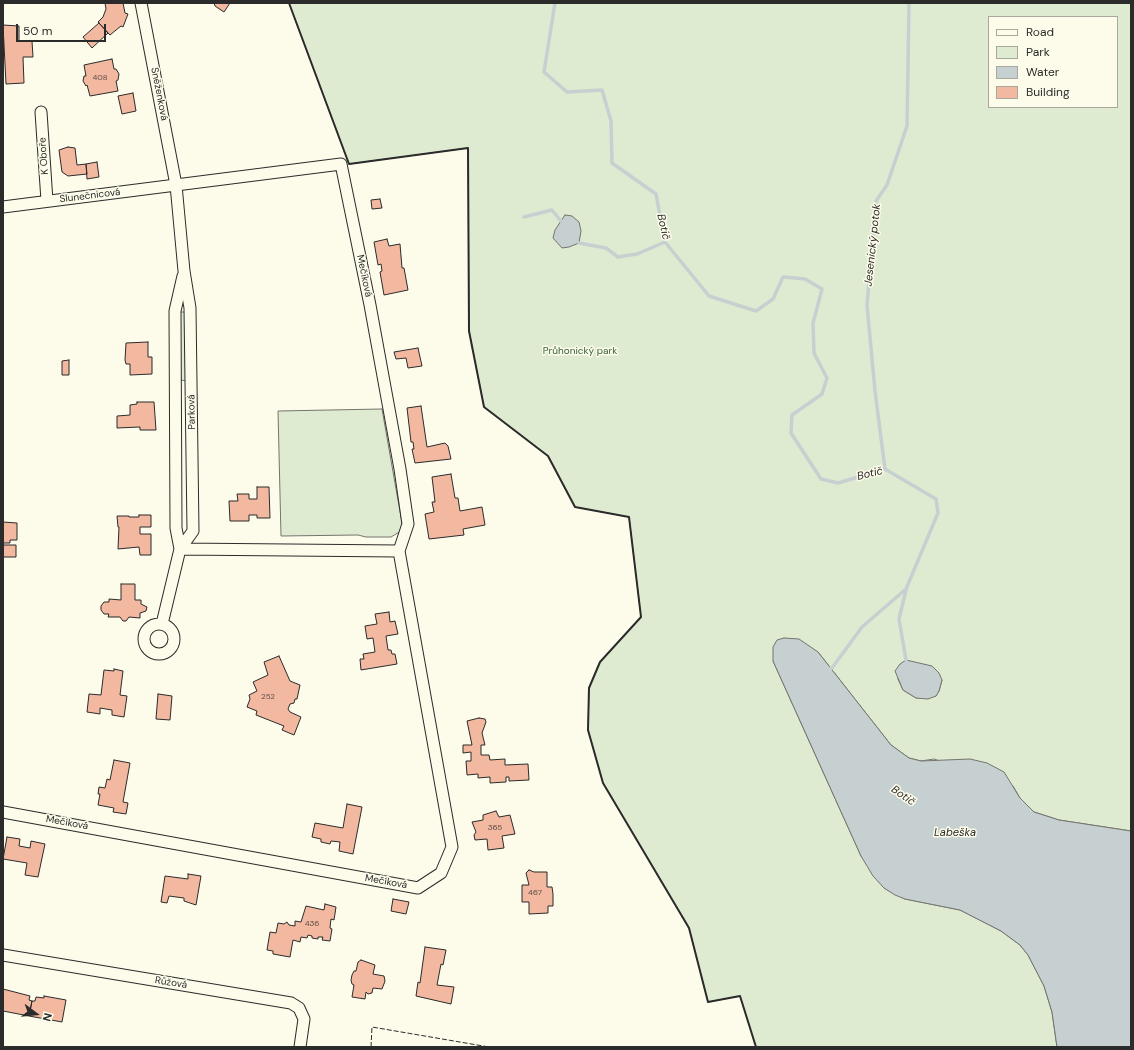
<!DOCTYPE html>
<html>
<head>
<meta charset="utf-8">
<style>
  body { margin:0 }
  #map { position:relative; width:1134px; height:1050px; overflow:hidden; background:#fdfbea; font-family:"DM Sans",sans-serif }
  canvas { display:block }
  .frame { position:absolute; inset:0; border:4px solid #2b2b2b; pointer-events:none }
  .legend { position:absolute; left:988px; top:16px; width:130px; height:92px; box-sizing:border-box; background:#fdfbea; border:1px solid #a9a89e; margin:0; padding:5px 7px; list-style:none; font-size:12px; color:#2b2b2b }
  .legend li { display:flex; align-items:center; gap:8px; height:20px }
  .legend b { width:20px; border:1px solid #a9a89e }
  .north { position:absolute; left:16px; top:994px; width:40px; height:40px; -webkit-text-stroke:3px #fdfbea; paint-order:stroke; rotate:106deg; font-size:11px; font-weight:700; line-height:16px; text-align:center; color:#2b2b2b }
  .north::after { content:''; display:block; margin:auto; width:14px; height:18px; background:#2b2b2b; clip-path:polygon(50% 0,100% 100%,50% 72%,0 100%) }
  .scale { position:absolute; left:16px; top:24px; width:90px; height:18px; box-sizing:border-box; border:2px solid #2b2b2b; border-top:0; padding-left:5px; font-size:12px; line-height:14px; white-space:nowrap; color:#2b2b2b; -webkit-text-stroke:3px #fdfbea; paint-order:stroke }
</style>
</head>
<body>
<div id="map">
<canvas width="1134" height="1050"></canvas>
<div class="frame"></div>
<ul class="legend">
<li><b style="height:5px;background:#fdfbea"></b>Road</li>
<li><b style="height:11px;background:#deebd1"></b>Park</li>
<li><b style="height:11px;background:#c7d0d0"></b>Water</li>
<li><b style="height:11px;background:#f2b8a0"></b>Building</li>
</ul>
<div class="north">N</div>
<div class="scale">50 m</div>
</div>
<script>
const ctx = document.querySelector('canvas').getContext('2d');
ctx.lineJoin = 'round';
function fill(path, color) {
  ctx.fillStyle = color;
  ctx.fill(path, 'evenodd');
}
function shape(rows) {
  const path = new Path2D();
  for (const r of rows) {
    if (r.length === 3) {
      path.moveTo(r[0] + r[2], r[1]);
      path.arc(r[0], r[1], r[2], 0, 2 * Math.PI);
      continue;
    }
    path.moveTo(r[0], r[1]);
    for (let i = 2; i < r.length; i += 2) path.lineTo(r[i], r[i + 1]);
  }
  return path;
}
function trace(path, color, width, dash) {
  ctx.strokeStyle = color;
  ctx.lineWidth = width;
  ctx.lineCap = dash ? 'butt' : 'round';
  ctx.setLineDash(dash || []);
  ctx.stroke(path);
}
function label(font, color, halo, rows, align = 'center') {
  ctx.font = font + ' "DM Sans",sans-serif';
  ctx.lineWidth = 3;
  ctx.setLineDash([]);
  ctx.textBaseline = 'middle';
  ctx.strokeStyle = halo;
  ctx.fillStyle = color;
  for (const [text, x, y, turn = 0] of rows) {
    ctx.save();
    ctx.translate(x, y);
    ctx.rotate((+turn || 0) * Math.PI / 180);
    ctx.textAlign = isNaN(turn) ? turn : align;
    if (halo) ctx.strokeText(text, 0, 0);
    ctx.fillText(text, 0, 0);
    ctx.restore();
  }
}
const green = shape([
  [289,3,1131,3,1131,831,1059,820,1034,812,1020,798,1013,786,934,759,921,761,909,758,891,745,818,652,773,661,861,856,884,888,905,899,960,910,1001,931,1020,945,1028,955,1044,986,1052,1012,1057,1047,756,1047,740,996,708,1002,689,928,603,783,588,730,589,688,600,662,641,617,629,517,575,507,548,456,484,407,469,331,468,148,349,164,289,3],
  [989,17,1117,17,1117,107,989,107,989,17],
  [898,679,942,680,939,691,936,696,916,698,903,690,898,679],
  [178,312,187,312,189,381,179,380,178,312],
  [382,409,402,523,401,531,391,537,366,537,358,535,281,536,278,411,382,409]
]);
fill(green, '#deebd1');
trace(green, '#74746e', 1);
const water = shape([
  [565,215,572,216,579,222,581,231,579,243,569,247,562,248,553,238,555,230,565,215],
  [784,638,799,639,818,652,891,745,909,758,921,761,970,759,987,763,1004,772,1020,798,1034,812,1059,820,1131,831,1131,1047,1057,1047,1052,1012,1044,986,1028,955,1020,945,1001,931,960,910,905,899,895,895,884,888,873,876,861,856,773,661,773,647,777,640,784,638],
  [906,660,932,666,939,673,942,680,939,691,936,696,928,699,916,698,903,690,895,671,900,664,906,660]
]);
fill(water, '#c7d0d0');
trace(water, '#74746e', 1);
trace(shape([
  [555,3,544,72,567,92,602,90,611,121,612,163,656,194,665,242,709,296,756,311,773,299,783,277,805,279,822,289,813,323,814,353,827,378,822,394,792,415,791,433,821,479,838,483,885,469,936,499,938,513,906,589,862,627,832,668,829,669],
  [524,217,552,210,561,221],
  [579,243,606,248,618,257,637,254,665,242],
  [885,469,875,391,867,305,876,201,887,185,907,126,909,3],
  [906,660,899,619,906,590]
]), '#c7d0d0', 3.5);
const building = shape([
  [105,3,123,3,125,13,128,14,123,27,121,26,110,35,98,22,103,17,106,9,105,3],
  [214,3,230,3,224,12,215,6,214,3],
  [99,23,108,33,92,48,83,37,99,23],
  [3,25,19,26,19,41,32,41,33,57,23,57,24,83,6,84,3,25],
  [112,59,114,69,116,69,119,74,118,80,116,81,118,91,90,96,87,85,86,86,83,81,84,76,86,76,84,65,112,59],
  [133,93,136,111,122,114,118,96,133,93],
  [68,147,75,148,77,165,86,164,87,174,68,176,62,172,59,150,68,147],
  [97,162,99,177,87,179,86,164,97,162],
  [380,199,382,208,372,209,371,200,380,199],
  [387,239,389,246,400,244,402,268,404,268,408,290,384,295,380,272,382,271,381,264,378,265,374,242,387,239],
  [148,342,148,357,152,357,152,374,130,375,130,364,126,364,125,360,126,343,148,342],
  [418,348,422,366,408,368,406,358,396,359,394,352,418,348],
  [69,360,69,375,62,375,62,361,69,360],
  [137,402,154,402,156,430,140,430,140,427,117,428,117,416,130,415,130,405,137,404,137,402],
  [421,406,427,447,445,443,448,446,451,459,415,463,412,449,414,449,413,442,411,442,407,408,421,406],
  [451,474,455,498,458,498,460,511,482,507,485,525,463,529,464,535,429,539,425,514,434,512,432,502,435,502,432,477,451,474],
  [257,487,269,487,270,518,257,518,257,515,249,515,249,521,230,521,229,501,238,501,237,494,249,494,249,499,257,499,257,487],
  [139,515,151,515,151,527,140,527,140,534,151,534,151,555,140,555,139,547,118,549,119,527,118,527,117,516,129,516,129,517,139,517,139,515],
  [3,522,17,523,17,540,10,540,10,543,3,543,3,522],
  [3,545,16,545,16,557,3,557,3,545],
  [121,584,135,584,135,600,141,600,141,604,147,607,146,611,140,613,140,618,129,617,126,621,123,621,120,617,108,617,109,614,104,614,101,610,101,606,104,602,109,602,109,599,121,600,121,584],
  [389,612,390,622,395,621,398,634,386,636,388,650,391,650,392,654,395,654,397,664,361,670,360,659,364,659,363,654,375,652,373,638,367,639,365,626,377,624,375,614,389,612],
  [279,656,290,681,300,685,297,699,295,699,294,703,290,704,288,709,290,712,301,717,294,735,282,730,284,726,256,715,257,711,247,707,250,699,249,695,257,691,253,682,268,675,264,662,279,656],
  [114,669,123,671,120,695,127,696,124,717,112,715,112,710,100,708,100,714,87,712,89,694,101,695,104,670,114,671,114,669],
  [158,694,172,696,170,720,156,719,158,694],
  [479,718,485,719,486,722,482,733,485,745,481,745,481,755,489,755,490,760,505,759,505,765,528,764,529,780,509,781,509,777,506,777,506,782,490,783,490,777,478,778,478,774,467,775,466,761,471,761,471,752,463,753,463,745,472,745,467,721,479,718],
  [114,760,130,763,123,802,128,803,126,814,113,812,114,808,98,805,100,794,98,794,99,787,105,788,107,779,110,780,114,760],
  [347,804,362,807,353,854,339,851,340,842,331,841,330,844,321,842,321,839,312,837,315,823,343,828,347,804],
  [496,811,499,817,510,815,515,834,502,836,504,848,488,850,487,839,475,840,474,835,476,832,472,822,483,820,483,815,496,811],
  [7,837,20,839,19,846,30,848,31,841,45,844,38,877,25,875,27,863,3,859,7,837],
  [529,870,534,872,547,872,547,887,552,887,553,894,553,906,548,906,548,913,529,914,529,902,522,902,522,885,529,885,526,873,529,870],
  [188,874,201,876,196,905,184,901,184,898,169,896,167,903,161,902,165,876,188,879,188,874],
  [393,899,409,902,406,914,391,911,393,899],
  [325,904,336,907,334,920,331,919,330,928,332,929,330,941,322,940,323,937,318,937,318,939,312,938,312,936,308,935,307,938,301,937,300,942,293,940,290,957,273,954,273,951,267,950,270,932,276,933,278,923,284,924,287,922,289,925,295,926,295,921,301,922,306,906,324,910,325,904],
  [425,947,446,950,443,965,441,964,437,985,454,987,451,1004,416,996,418,982,420,983,425,947],
  [361,960,375,965,373,974,384,976,385,981,382,989,373,988,372,993,368,994,366,992,365,999,352,997,354,985,352,984,351,980,352,975,354,971,356,971,358,962,361,960],
  [3,989,30,996,29,1000,32,1001,29,1016,3,1011,3,989],
  [44,996,66,1000,62,1022,29,1016,32,1001,35,1001,36,997,44,998,44,996]
]);
fill(building, '#f2b8a0');
trace(building, '#2b2b2b', 1);
const minor = shape([
  [141,3,176,185,184,271,190,308,193,531,180,549],
  [41,112,47,201],
  [3,207,341,164,370,305,400,469,408,524,399,551,452,847,441,873,418,888,3,812],
  [180,549,399,551],
  [159,639,15],
  [162,624,180,549,176,528,175,311,183,276],
  [3,955,291,1003,299,1008,304,1019,300,1047]
]);
trace(minor, '#2b2b2b', 13);
trace(minor, '#fdfbea', 11);
trace(shape([
  [371,1047,372,1027,489,1047]
]), '#2b2b2b', 1, [5, 2]);
trace(shape([
  [289,3,349,164,468,148,469,331,484,407,548,456,575,507,629,517,641,617,600,662,589,688,588,730,603,783,689,928,708,1002,740,996,756,1047]
]), '#2b2b2b', 2);
label('8px', '#5d4e48', null, [
  ["408",100,78],
  ["252",268,697],
  ["365",495,828],
  ["467",535,893],
  ["436",312,924]
]);
label('10px', '#2b2b2b', '#fdfbea', [
  ["Sněženková",159,94,79],
  ["K Oboře",44,156,-94],
  ["Slunečnicová",90,196,-7],
  ["Mečíková",364,276,78],
  ["Parková",192,412,-91],
  ["Mečíková",67,823,10],
  ["Mečíková",386,882,10],
  ["Růžová",171,983,9]
]);
label('10px', '#34623c', '#fdfbea', [
  ["Průhonický park",580,351]
]);
label('italic 11px', '#2b2b2b', '#fdfbea', [
  ["Botič",663,227,77],
  ["Jesenický potok",873,245,-84],
  ["Botič",870,474,-14],
  ["Botič",903,796,35],
  ["Labeška",955,833]
]);
</script>
</body>
</html>
